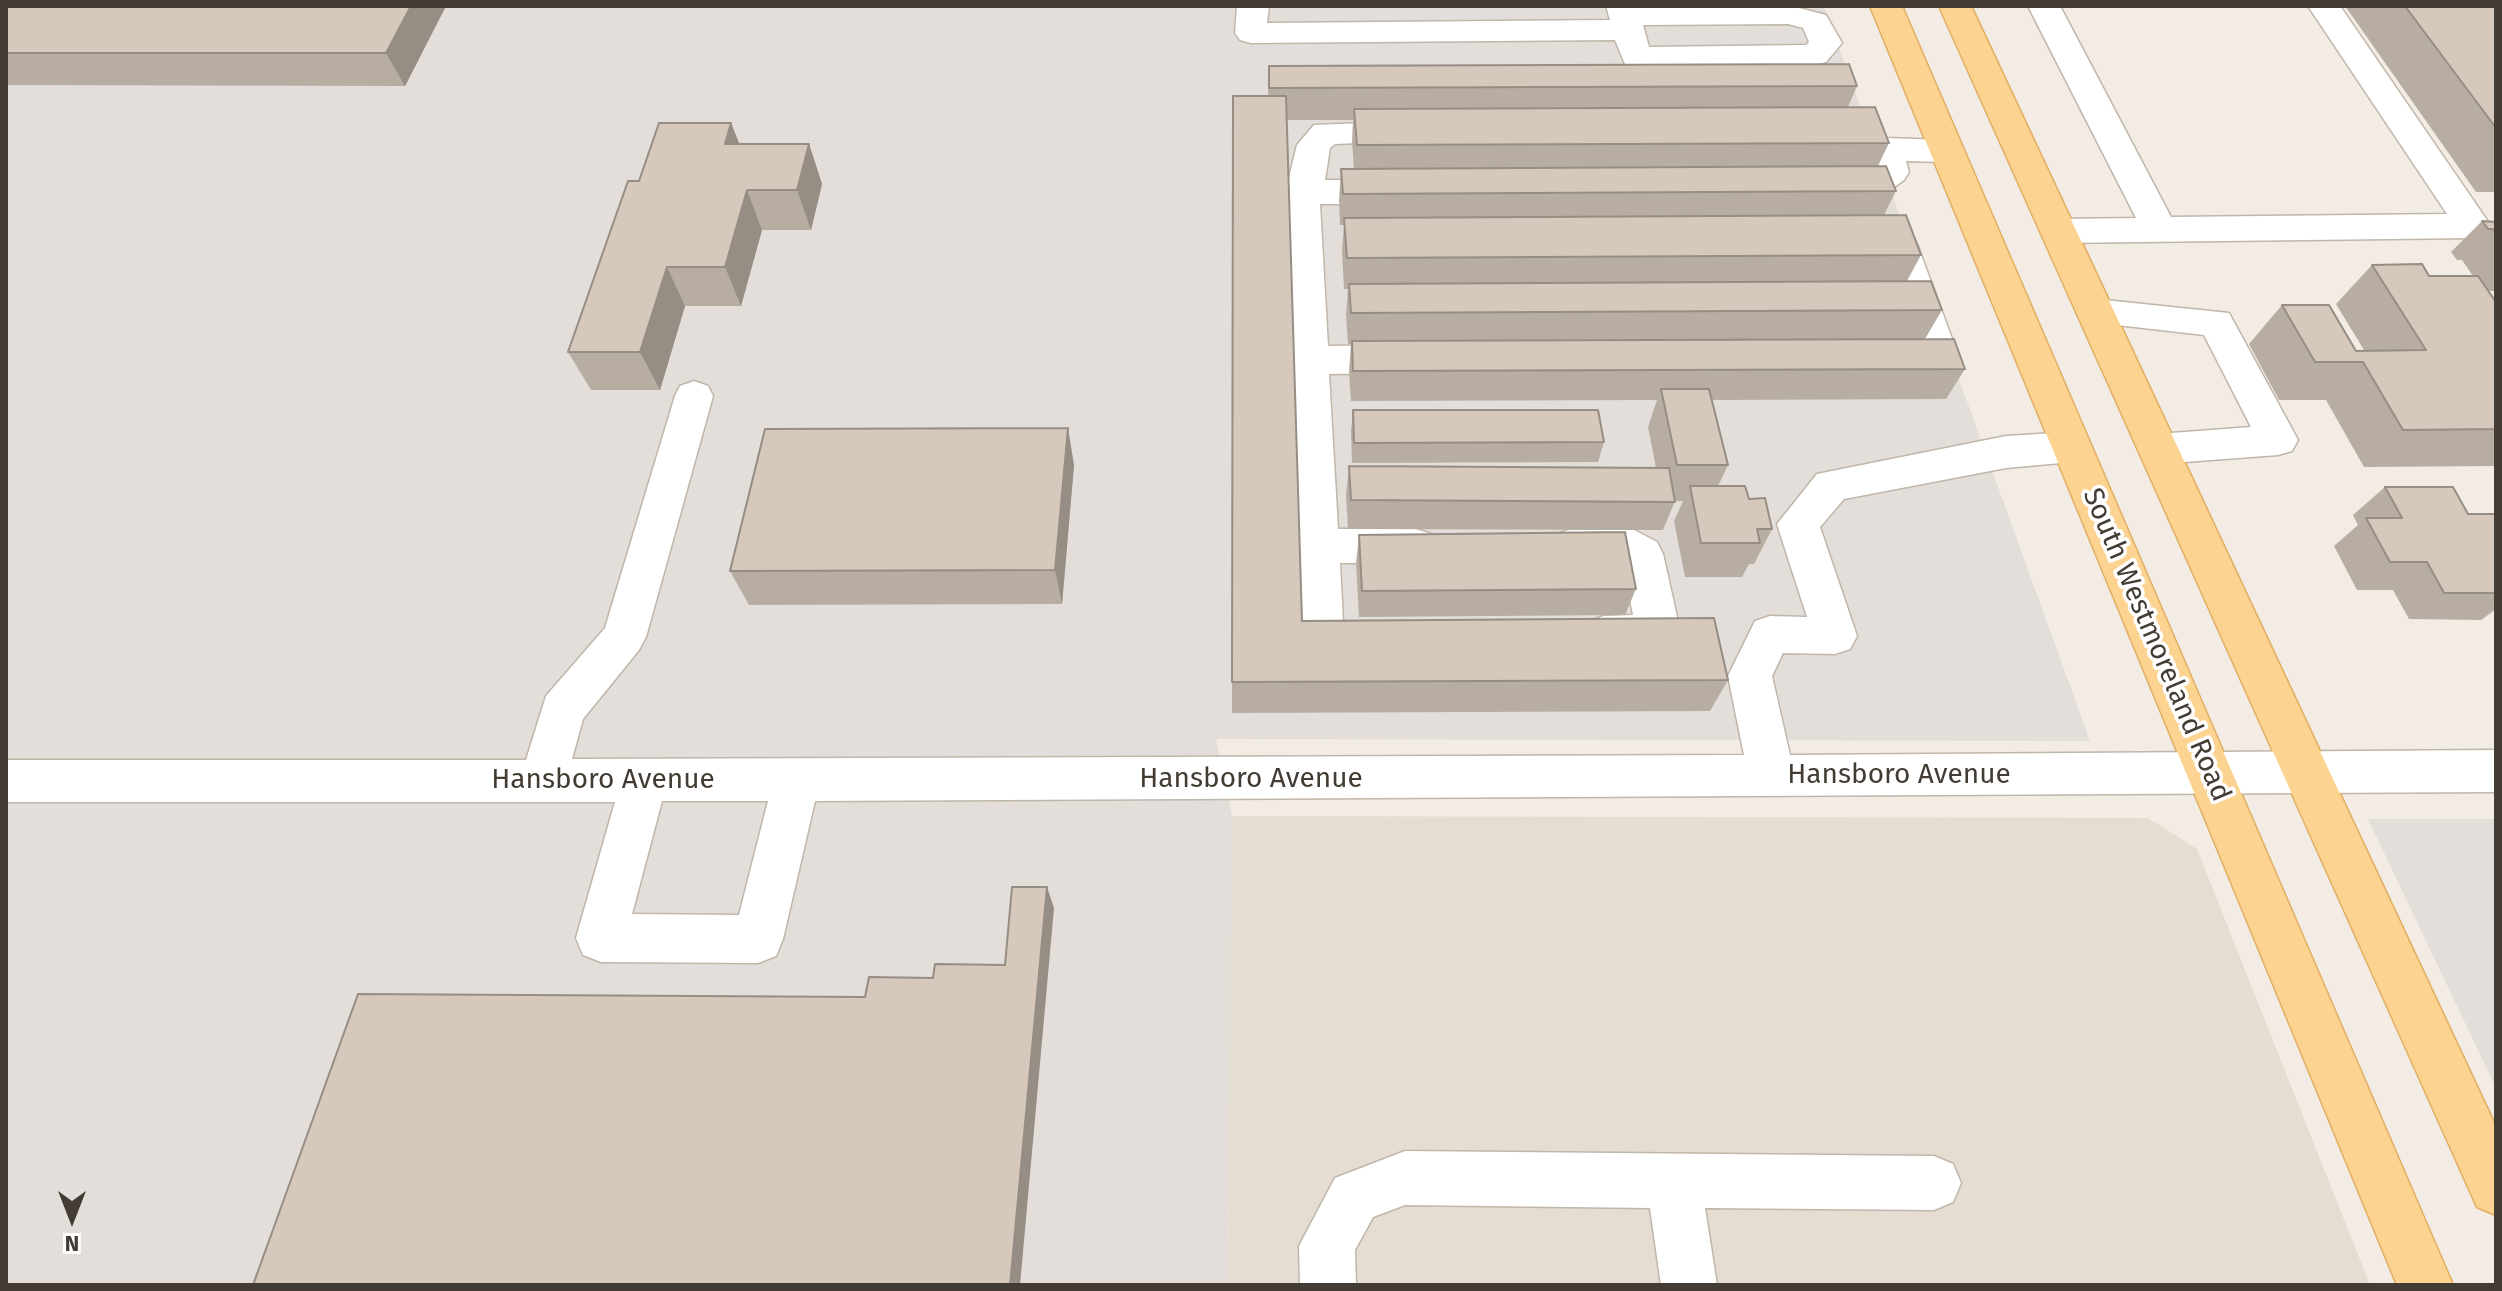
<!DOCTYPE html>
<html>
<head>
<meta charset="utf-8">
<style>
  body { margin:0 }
  #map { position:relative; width:2502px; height:1291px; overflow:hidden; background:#f2ece4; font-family:"Fira Sans",sans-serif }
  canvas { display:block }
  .frame { position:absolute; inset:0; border:8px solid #433c34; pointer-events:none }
  .north { position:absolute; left:32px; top:1179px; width:80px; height:80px; -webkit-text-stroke:6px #fff; paint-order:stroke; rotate:180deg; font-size:22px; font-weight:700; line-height:32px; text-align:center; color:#433c34 }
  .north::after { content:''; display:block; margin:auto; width:28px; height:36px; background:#433c34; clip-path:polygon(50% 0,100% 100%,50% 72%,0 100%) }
</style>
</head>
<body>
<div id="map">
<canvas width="2502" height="1291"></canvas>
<div class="frame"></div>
<div class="north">N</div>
</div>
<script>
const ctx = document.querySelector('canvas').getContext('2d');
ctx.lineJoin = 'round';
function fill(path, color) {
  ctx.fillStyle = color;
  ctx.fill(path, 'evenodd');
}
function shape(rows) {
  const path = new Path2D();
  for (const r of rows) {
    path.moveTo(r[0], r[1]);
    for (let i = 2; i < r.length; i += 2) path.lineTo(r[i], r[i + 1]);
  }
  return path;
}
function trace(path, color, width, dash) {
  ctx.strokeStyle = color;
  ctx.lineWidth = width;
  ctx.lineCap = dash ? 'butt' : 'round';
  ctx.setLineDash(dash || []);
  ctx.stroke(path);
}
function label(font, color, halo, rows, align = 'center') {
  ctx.font = font + ' "Fira Sans",sans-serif';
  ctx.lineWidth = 7;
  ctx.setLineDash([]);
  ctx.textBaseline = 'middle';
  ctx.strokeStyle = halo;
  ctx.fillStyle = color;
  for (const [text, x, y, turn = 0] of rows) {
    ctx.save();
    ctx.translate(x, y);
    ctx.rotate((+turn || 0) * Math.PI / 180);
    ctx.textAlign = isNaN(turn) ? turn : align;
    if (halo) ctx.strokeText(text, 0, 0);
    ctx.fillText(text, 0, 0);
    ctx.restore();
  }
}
fill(shape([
  [1232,816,2148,818,2197,849,2370,1285,1228,1285]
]), '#e5ddd2');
fill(shape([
  [6,6,1824,6,2090,741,1216,739,1232,816,1228,1285,6,1285],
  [2368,819,2496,819,2496,1088]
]), '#e3ded9');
const minor = shape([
  [1237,6,1269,6,1267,23,1610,20,1606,6,1791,6,1826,15,1842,43,1826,62,1815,65,1636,67,1625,64,1615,40,1251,43,1240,40,1235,33,1237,6],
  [1788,24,1803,28,1809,42,1806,45,1649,47,1643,25,1788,24],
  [2028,6,2060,6,2171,217,2447,214,2308,6,2340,6,2491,226,2486,235,2473,238,2058,243,2045,240,2040,231,2045,222,2058,219,2136,218,2028,6],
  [1413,121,1425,124,1430,132,1425,140,1335,144,1330,148,1325,180,1397,180,1409,184,1414,192,1409,200,1397,204,1320,204,1328,346,1411,345,1425,349,1430,359,1425,369,1411,373,1329,374,1338,529,1416,529,1431,534,1437,546,1431,558,1416,563,1340,563,1343,622,1367,621,1383,627,1389,640,1383,653,1367,659,1336,660,1311,650,1300,630,1284,198,1297,145,1314,125,1413,121],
  [1886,138,1945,140,1957,143,1962,151,1957,159,1945,162,1906,161,1909,172,1904,180,1885,194,1834,200,1822,196,1817,188,1822,180,1866,175,1874,169,1869,149,1874,141,1886,138],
  [1876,228,1912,235,1917,244,1957,352,1945,366,1931,370,1892,370,1878,366,1873,356,1878,346,1915,342,1885,254,1863,249,1858,240,1863,231,1876,228],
  [2095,299,2229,313,2298,440,2292,451,2278,455,2158,464,2144,460,2138,449,2144,438,2158,434,2251,427,2204,335,2082,321,2076,312,2082,303,2095,299],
  [694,381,708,386,713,396,646,637,639,650,583,719,572,759,1744,755,1728,676,1755,621,1770,616,1807,617,1777,524,1817,474,2006,436,2072,432,2086,436,2092,447,2086,458,2072,462,2006,468,1844,499,1820,527,1857,636,1850,649,1835,654,1783,653,1772,676,1790,755,2496,750,2496,792,815,801,783,939,776,956,758,963,601,962,583,955,576,938,615,802,6,802,6,760,526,760,546,696,605,628,675,396,680,386,694,381],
  [662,801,768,801,739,915,632,914,662,801],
  [1569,530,1634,530,1657,542,1663,554,1678,621,1668,641,1645,651,1604,652,1589,647,1582,634,1589,621,1604,616,1633,615,1623,564,1569,564,1554,559,1548,547,1554,535,1569,530],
  [1405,1151,1934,1156,1953,1164,1961,1183,1953,1202,1934,1210,1705,1208,1717,1285,1661,1285,1650,1208,1405,1205,1373,1217,1355,1250,1356,1285,1300,1285,1299,1246,1335,1178,1405,1151]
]);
const major = shape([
  [1870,6,1902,6,2453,1285,2397,1285,1870,6],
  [1939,6,1971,6,2496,1127,2496,1215,2477,1207,1939,6]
]);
trace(minor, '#c0b6a9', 3);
trace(major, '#e1ae62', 3);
fill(minor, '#fff');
fill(major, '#fdd392');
fill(shape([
  [6,6,446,6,405,86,6,85],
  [2345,6,2496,6,2496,192,2476,192],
  [1269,66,1857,86,1848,107,1889,143,1878,166,1896,191,1884,215,1921,255,1907,281,1942,310,1925,339,1965,369,1946,399,1712,400,1728,465,1718,486,1749,499,1772,529,1754,564,1749,564,1742,577,1685,577,1674,521,1683,501,1675,501,1663,530,1348,529,1346,495,1349,466,1656,468,1648,427,1657,400,1351,401,1349,371,1351,344,1348,344,1346,315,1348,289,1344,289,1342,250,1344,225,1340,225,1339,200,1341,169,1354,169,1352,141,1353,120,1287,120,1302,621,1728,680,1710,711,1232,713,1232,682,1268,96],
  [731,123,739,144,809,144,822,184,811,230,762,230,741,306,685,306,660,390,591,390,568,352,639,181],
  [2482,221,2496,222,2496,291,2488,291,2496,302,2496,466,2364,467,2326,400,2279,400,2249,344,2282,305,2356,351,2364,350,2336,304,2372,265,2429,276,2473,276,2462,260,2457,260,2451,252],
  [1353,410,1604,442,1598,462,1352,463,1351,431],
  [1074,465,1062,604,749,605,730,571],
  [2385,487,2468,514,2496,514,2496,609,2481,620,2409,619,2393,590,2357,590,2334,546,2358,525,2353,515],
  [1359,535,1636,589,1625,615,1359,617,1356,563]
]), '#b8ada2');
fill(shape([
  [411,6,446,6,405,86,386,53],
  [731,123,747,163,725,144],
  [809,144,822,184,811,230,797,190],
  [747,190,762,230,741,306,725,267],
  [667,267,685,306,660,390,640,352],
  [1068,428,1074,465,1062,604,1055,570],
  [1047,887,1054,908,1020,1285,1010,1285]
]), '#968d84');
const building = shape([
  [6,6,411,6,386,53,6,53,6,6],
  [2405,6,2496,6,2496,128,2405,6],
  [1849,64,1857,86,1269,88,1269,66,1849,64],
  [1233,96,1286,96,1302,621,1714,618,1728,680,1232,682,1233,96],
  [1875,107,1889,143,1357,145,1354,109,1875,107],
  [659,123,731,123,725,144,809,144,797,190,747,190,725,267,667,267,640,352,568,352,628,181,639,181,659,123],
  [1886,166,1896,191,1343,194,1341,169,1886,166],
  [1906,215,1921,255,1347,258,1344,218,1906,215],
  [2482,221,2496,222,2496,234,2493,229,2488,229,2482,221],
  [2422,264,2429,276,2478,276,2496,302,2496,429,2403,430,2363,362,2315,362,2282,305,2329,305,2356,351,2426,350,2372,265,2422,264],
  [1931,281,1942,310,1351,313,1349,284,1931,281],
  [1954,339,1965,369,1353,371,1352,341,1954,339],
  [1661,389,1709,389,1728,465,1677,465,1661,389],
  [1353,410,1598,410,1604,442,1354,443,1353,410],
  [1068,428,1055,570,730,571,765,429,1068,428],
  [1349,466,1669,468,1675,502,1351,500,1349,466],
  [1690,486,1745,486,1749,499,1765,498,1772,529,1757,529,1760,543,1701,543,1690,486],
  [2385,487,2453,487,2468,514,2496,514,2496,593,2444,593,2427,562,2390,562,2366,518,2402,518,2385,487],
  [1625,532,1636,589,1362,591,1359,535,1625,532],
  [1012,887,1047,887,1010,1285,253,1285,358,994,865,997,869,977,933,978,935,964,1005,965,1012,887]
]);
fill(building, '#d6c9bc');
trace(building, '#968d84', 2);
label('28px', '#433c34', '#fff', [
  ["South Westmoreland Road",2156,645,67],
  ["Hansboro Avenue",1899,775],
  ["Hansboro Avenue",1251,779],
  ["Hansboro Avenue",603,780]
]);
</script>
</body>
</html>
